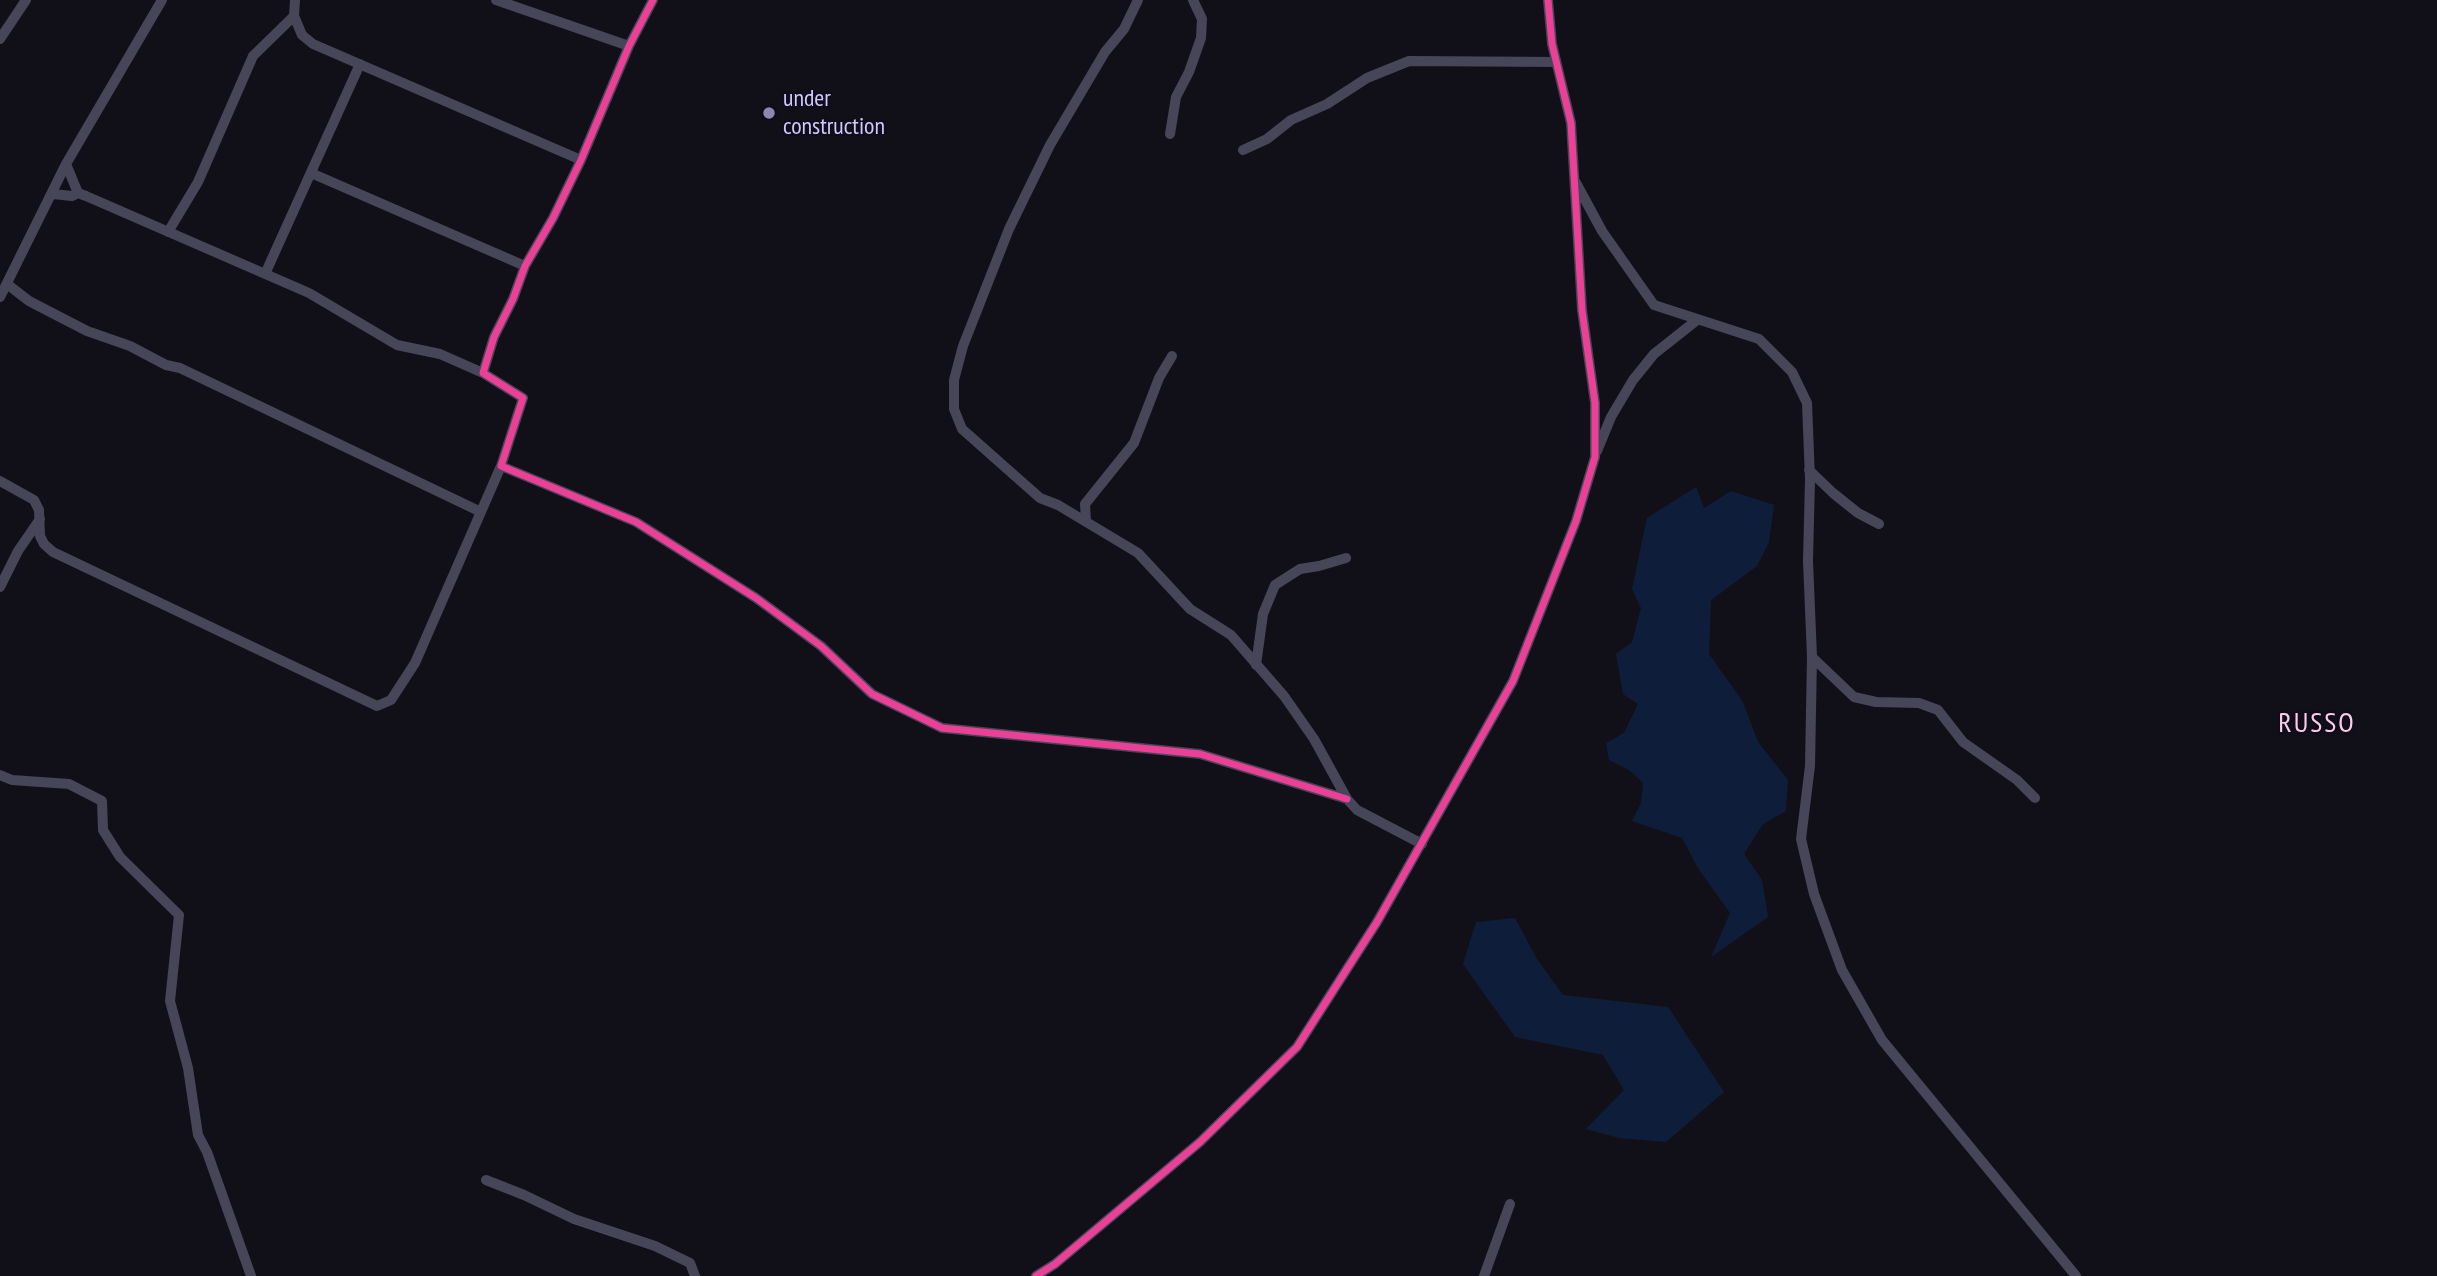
<!DOCTYPE html>
<html>
<head>
<meta charset="utf-8">
<style>
  body { margin:0 }
  canvas { display:block; background:#111018 }
</style>
</head>
<body>
<canvas width="2437" height="1276"></canvas>
<script>
const ctx = document.querySelector('canvas').getContext('2d');
ctx.lineJoin = 'round';
function fill(path, color) {
  ctx.fillStyle = color;
  ctx.fill(path, 'evenodd');
}
function shape(rows) {
  const path = new Path2D();
  for (const r of rows) {
    path.moveTo(r[0], r[1]);
    for (let i = 2; i < r.length; i += 2) path.lineTo(r[i], r[i + 1]);
  }
  return path;
}
function trace(path, color, width, dash) {
  ctx.strokeStyle = color;
  ctx.lineWidth = width;
  ctx.lineCap = dash ? 'butt' : 'round';
  ctx.setLineDash(dash || []);
  ctx.stroke(path);
}
function label(font, color, halo, rows, align = 'center') {
  ctx.font = font + ' "PT Sans Narrow",sans-serif';
  ctx.lineWidth = 5;
  ctx.setLineDash([]);
  ctx.textBaseline = 'middle';
  ctx.strokeStyle = halo;
  ctx.fillStyle = color;
  for (const [text, x, y, turn = 0] of rows) {
    ctx.save();
    ctx.translate(x, y);
    ctx.rotate((+turn || 0) * Math.PI / 180);
    ctx.textAlign = isNaN(turn) ? turn : align;
    if (halo) ctx.strokeText(text, 0, 0);
    ctx.fillText(text, 0, 0);
    ctx.restore();
  }
}
fill(shape([
  [1696,487,1704,508,1731,491,1774,505,1769,542,1757,566,1711,600,1709,654,1743,702,1758,742,1788,780,1786,811,1763,824,1744,854,1762,880,1768,917,1711,957,1730,913,1698,868,1682,838,1632,821,1641,803,1643,783,1629,770,1609,760,1606,743,1624,733,1638,704,1623,694,1616,654,1632,642,1641,608,1632,589,1647,518],
  [1515,918,1537,959,1563,995,1668,1007,1724,1092,1666,1142,1619,1138,1586,1129,1624,1090,1603,1055,1515,1037,1463,964,1476,922]
]), '#0e1e3a');
trace(shape([
  [295,0,294,16,302,35,313,44,581,160],
  [496,0,629,46],
  [653,0,629,46,581,160,553,218,525,266,513,299,494,337,483,373,523,398,501,466,636,522,756,598,821,646,872,694,942,728,1200,754,1347,799],
  [1138,0,1124,29,1105,52,1050,145,1009,229,963,346,954,380,954,409,962,429,1040,498,1058,505,1138,553,1190,609,1231,635,1284,696,1314,739,1347,799,1357,810,1422,844],
  [0,39,26,0],
  [1170,134,1176,97,1189,72,1201,38,1202,19,1193,0],
  [1243,150,1267,139,1291,120,1327,104,1367,78,1409,61,1556,62],
  [66,164,78,193],
  [311,173,525,266],
  [1575,181,1602,231,1654,305,1759,339,1792,372,1807,403,1810,479,1808,561,1812,657,1810,766,1801,839,1814,894,1842,970,1882,1040,2076,1276],
  [53,194,72,196,78,193,86,196,309,293,397,345,440,354,483,373],
  [168,232,198,182,253,56,294,16],
  [265,274,360,64],
  [7,284,29,301,87,331,130,346,166,365,180,368,481,512],
  [0,297,66,164,162,0],
  [1597,451,1611,417,1633,380,1654,354,1697,320],
  [1809,470,1833,493,1858,513,1879,524],
  [0,481,34,500,39,510,40,536,44,544,53,552,377,706,391,700,415,663,501,466],
  [1086,521,1085,504,1134,443,1159,378,1172,356],
  [0,587,18,551,40,519],
  [1812,657,1854,697,1876,702,1919,703,1938,710,1963,742,2017,780,2035,798],
  [1256,665,1263,614,1275,585,1300,569,1319,566,1346,558],
  [0,775,12,780,69,784,102,801,103,830,120,857,179,915,170,1001,188,1068,198,1135,207,1152,251,1276],
  [486,1180,524,1195,574,1219,655,1246,690,1263,695,1276],
  [1036,1276,1055,1264,1200,1142,1297,1047,1377,922,1513,681,1576,521,1595,457,1595,403,1582,310,1571,123,1552,44,1548,0],
  [1484,1276,1510,1204]
]), '#474558', 10);
trace(shape([
  [653,0,629,46,581,160,553,218,525,266,513,299,494,337,483,373,523,398,501,466,636,522,756,598,821,646,872,694,942,728,1200,754,1347,799],
  [1036,1276,1055,1264,1200,1142,1297,1047,1377,922,1513,681,1576,521,1595,457,1595,403,1582,310,1571,123,1552,44,1548,0]
]), '#ea4096', 7);
for (const [x, y, r, color] of [
  [769,113,7,"#8e89ac"]
]) {
  const dot = new Path2D();
  dot.arc(x, y, r, 0, 2 * Math.PI);
  ctx.fillStyle = color;
  ctx.fill(dot);
  trace(dot, '#0f0c1b', 2.5);
}
label('24px', '#d2cafb', '#0f0c1b', [
  ["under",783,99],
  ["construction",783,127]
], 'left');
ctx.letterSpacing = '2px';
label('28px', '#fbcce8', '#0f0c1b', [
  ["RUSSO",2317,724]
]);
ctx.letterSpacing = '0px';
</script>
</body>
</html>
